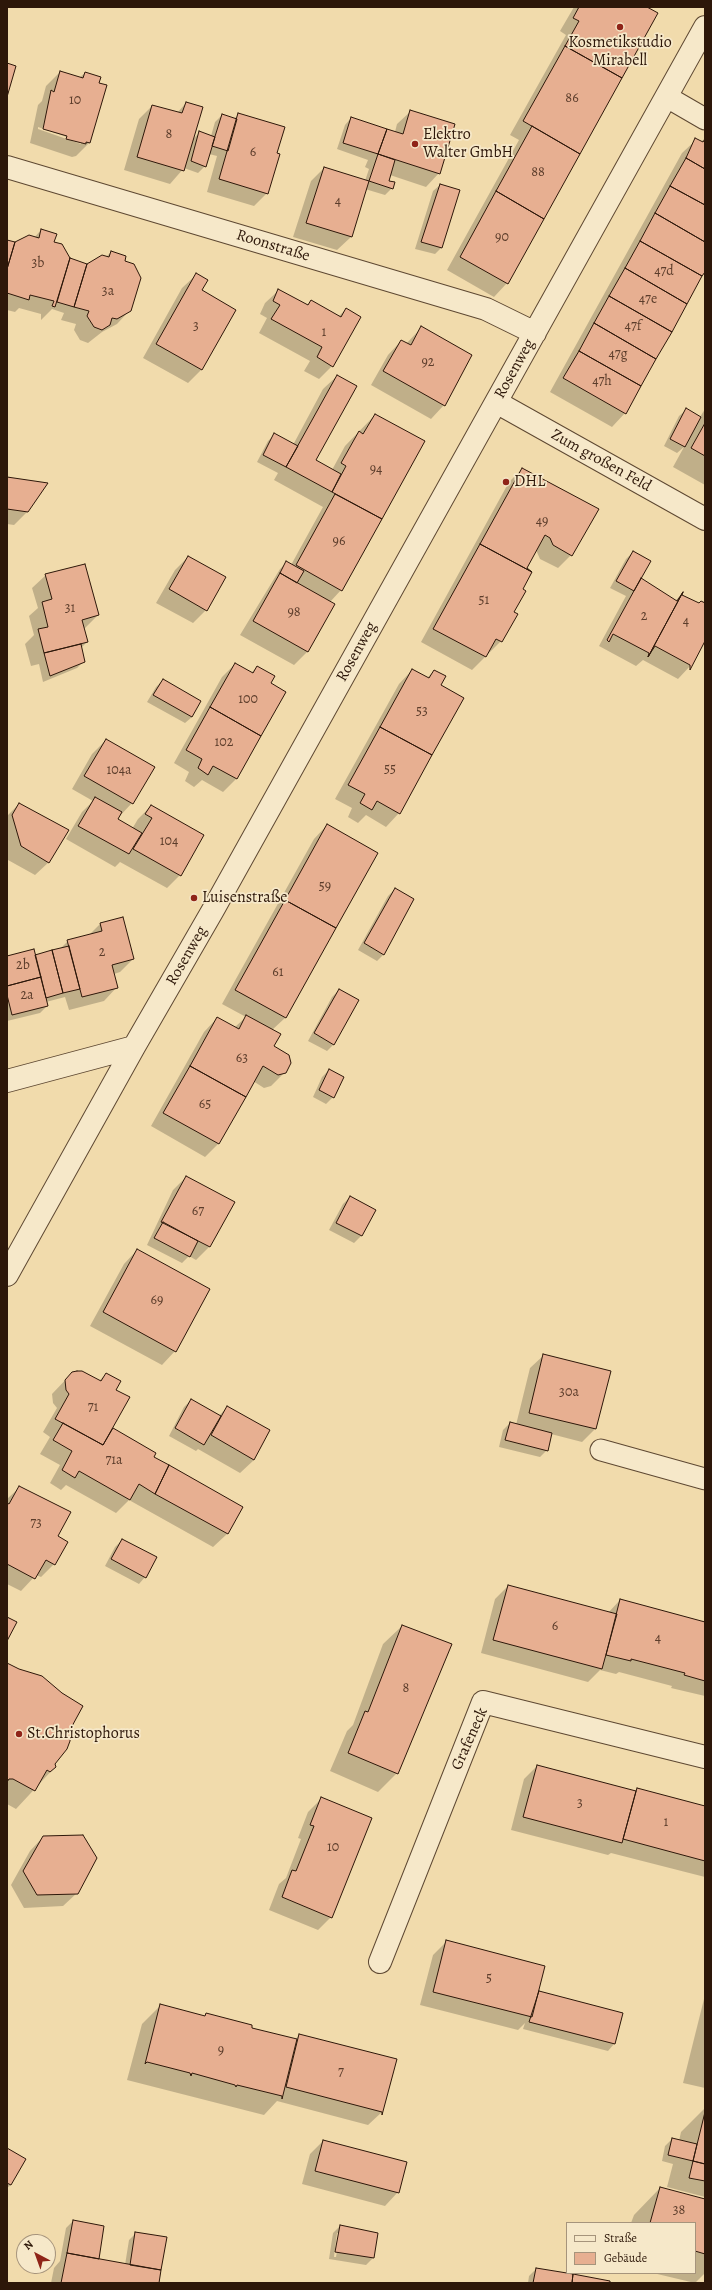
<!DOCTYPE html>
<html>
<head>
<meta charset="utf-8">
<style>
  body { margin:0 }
  #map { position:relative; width:712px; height:2290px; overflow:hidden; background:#f1dbac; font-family:Alegreya,serif }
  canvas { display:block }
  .frame { position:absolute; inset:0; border:8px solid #2d1709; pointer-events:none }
  .legend { position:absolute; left:566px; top:2222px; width:130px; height:52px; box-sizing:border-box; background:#f6e8c9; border:1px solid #a6947c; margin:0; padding:5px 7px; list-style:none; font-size:12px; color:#2d1709 }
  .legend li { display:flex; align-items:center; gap:8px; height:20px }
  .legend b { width:20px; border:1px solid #a6947c }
  .north { position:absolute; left:16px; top:2234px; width:40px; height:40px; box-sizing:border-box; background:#f6e8c9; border:1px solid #a6947c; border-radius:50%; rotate:319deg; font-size:11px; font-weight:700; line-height:16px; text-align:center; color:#2d1709 }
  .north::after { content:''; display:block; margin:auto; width:14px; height:18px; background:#8f2418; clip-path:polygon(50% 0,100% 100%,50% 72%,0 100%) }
</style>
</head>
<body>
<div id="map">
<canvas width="712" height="2290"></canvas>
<div class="frame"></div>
<ul class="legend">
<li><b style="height:5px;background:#f6e8c9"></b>Straße</li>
<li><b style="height:11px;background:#e7af91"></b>Gebäude</li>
</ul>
<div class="north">N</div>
</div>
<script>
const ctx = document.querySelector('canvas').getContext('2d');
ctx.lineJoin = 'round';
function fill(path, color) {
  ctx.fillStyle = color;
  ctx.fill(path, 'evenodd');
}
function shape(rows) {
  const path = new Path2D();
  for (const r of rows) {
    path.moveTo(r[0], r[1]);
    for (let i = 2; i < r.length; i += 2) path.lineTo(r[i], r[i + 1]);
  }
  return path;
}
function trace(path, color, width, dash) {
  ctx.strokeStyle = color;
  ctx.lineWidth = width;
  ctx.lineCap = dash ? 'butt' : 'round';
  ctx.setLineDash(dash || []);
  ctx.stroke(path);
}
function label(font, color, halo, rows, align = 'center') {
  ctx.font = font + ' Alegreya,serif';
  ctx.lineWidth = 3.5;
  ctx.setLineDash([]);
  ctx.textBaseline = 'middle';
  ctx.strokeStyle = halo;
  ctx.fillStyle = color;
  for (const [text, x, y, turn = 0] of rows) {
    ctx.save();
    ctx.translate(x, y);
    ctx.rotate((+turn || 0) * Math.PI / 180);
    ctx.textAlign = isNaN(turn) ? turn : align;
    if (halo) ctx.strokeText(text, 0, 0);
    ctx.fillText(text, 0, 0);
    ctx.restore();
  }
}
fill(shape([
  [574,7,645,7,507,283,494,297,447,270,519,140,510,135,566,35,560,31],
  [60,72,79,78,85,73,98,84,105,86,89,143,76,156,72,157,30,143,38,105,42,101,46,86],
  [38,127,81,142,81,144,38,129],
  [186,103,192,140,200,132,211,136,215,122,222,115,234,119,238,115,276,153,267,193,254,206,207,192,217,156,209,154,205,166,198,173,184,168,170,184,124,170,139,119,152,106,177,113],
  [411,111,439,173,426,187,390,175,388,181,392,188,385,195,365,189,351,237,337,250,293,237,311,181,324,168,365,181,369,169,365,167,368,160,337,149,345,125,351,118,395,132,397,124],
  [705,138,705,269,625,413,612,427,550,392,682,153,696,140,701,142],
  [440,185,459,191,442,247,435,254,415,249,433,191],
  [41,230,69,259,87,265,106,257,111,252,123,262,130,310,117,324,102,332,88,343,80,340,74,330,76,324,61,320,64,313,52,309,41,320,41,314,19,308,15,312,7,310,7,241,15,243,34,238],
  [196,275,201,291,201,370,188,383,143,358,182,288],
  [279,290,307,305,311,301,339,316,346,309,332,366,319,379,304,371,310,361,259,333,267,318,260,314,265,303],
  [421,328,471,356,444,405,431,419,371,385,388,355,401,341,406,344],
  [337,376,315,461,332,470,345,446,375,415,424,442,341,590,330,602,334,604,307,652,294,665,240,635,280,569,287,562,291,565,323,507,274,480,278,473,257,462,268,441,275,434,293,445,323,389],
  [705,409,705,485,673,467,684,447,677,453,664,446,679,416,686,410,700,417],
  [522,469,571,555,558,568,540,559,536,550,525,569,501,641,472,670,421,642,509,482],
  [7,478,28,511,14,525,7,524],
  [633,552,640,579,660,590,659,593,675,601,681,595,699,604,705,604,705,639,691,665,678,679,643,660,636,666,599,646,626,596,610,588,626,559],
  [188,557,206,610,193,623,156,603,175,570],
  [46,575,98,615,84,629,87,642,81,648,84,661,77,668,43,682,39,664,31,666,25,644,34,635,29,616,38,608,32,588],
  [235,664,251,673,257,667,269,683,236,779,223,792,202,780,194,787,185,781,189,772,174,763,222,677],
  [412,670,427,678,434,671,440,685,399,813,386,827,366,815,358,823,348,817,352,808,335,799,399,684],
  [163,680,192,717,185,723,147,702,156,687],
  [106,740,132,803,116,820,132,829,138,819,151,806,180,875,167,888,120,862,115,867,66,839,82,812,93,801,72,789,92,754],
  [19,804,49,862,35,875,8,860,7,856,7,816],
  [327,825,377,853,285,1018,272,1030,273,1047,285,1072,271,1086,264,1088,253,1081,219,1143,205,1157,151,1126,204,1032,217,1018,235,1027,246,1017,222,1004,314,839],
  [395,889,384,954,377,961,358,950,388,896],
  [100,924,133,959,120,972,114,974,117,987,104,1001,69,1010,65,997,46,1002,47,1006,40,1013,7,1021,7,957,34,956,60,949,68,941,89,935],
  [339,990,334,1044,327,1051,308,1041,332,997],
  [329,1070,343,1077,333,1097,326,1104,313,1097,322,1077],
  [186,1177,233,1202,209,1247,196,1260,189,1256,182,1263,147,1245,173,1190],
  [350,1197,374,1210,361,1236,354,1243,329,1230,343,1204],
  [137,1250,175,1351,162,1365,90,1326,124,1264],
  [544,1355,595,1429,582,1442,551,1434,547,1450,540,1457,499,1447,503,1430,510,1423,516,1425,530,1368],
  [72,1373,99,1381,106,1374,111,1429,155,1453,153,1457,241,1507,227,1534,213,1547,129,1500,116,1513,66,1485,61,1490,50,1483,60,1465,40,1454,50,1437,43,1432,57,1408,53,1403,52,1394],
  [191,1400,219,1416,227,1407,254,1460,240,1473,198,1449,196,1451,169,1436,184,1407],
  [20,1487,56,1537,54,1564,41,1577,36,1575,21,1591,7,1584,7,1499],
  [122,1540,145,1577,139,1584,105,1566,115,1547],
  [508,1586,608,1613,620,1600,705,1623,705,1696,671,1688,672,1686,619,1672,616,1674,600,1670,588,1682,481,1653,495,1599],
  [402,1626,397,1773,378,1792,330,1771,347,1731,353,1725,383,1644],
  [7,1664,70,1727,53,1764,55,1767,16,1809,7,1804],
  [537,1766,634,1792,637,1789,705,1807,705,1877,611,1853,608,1855,511,1830,524,1779],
  [322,1798,331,1917,318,1930,269,1910,279,1884,286,1878,301,1839,298,1838,308,1812],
  [43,1837,77,1893,63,1906,24,1908,11,1885,30,1851],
  [447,1941,538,1992,622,2014,614,2044,608,2051,523,2029,525,2023,518,2030,420,2005,433,1955],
  [705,1995,705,2088,683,2083],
  [160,2006,295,2040,299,2035,382,2112,368,2125,277,2101,264,2115,127,2080,142,2024],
  [705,2108,705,2197,667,2187,673,2164,662,2161,665,2146,672,2139,679,2141,681,2132],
  [323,2141,398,2192,385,2206,302,2184,310,2154],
  [7,2149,11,2185,7,2188],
  [660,2188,705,2200,705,2273,695,2283,653,2273,695,2273,695,2223,631,2223,634,2215],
  [73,2221,96,2260,125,2265,129,2240,136,2233,158,2283,51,2283,54,2268,60,2261,66,2228],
  [340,2226,377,2233,373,2258,366,2265,329,2259,333,2233],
  [337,2233,340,2233,336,2257,334,2257],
  [536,2269,609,2283,528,2283,529,2276]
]), '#0003');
const building = shape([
  [579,7,647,7,658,13,622,78,565,46,579,21,573,18,579,7],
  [565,46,622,78,580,154,523,121,565,46],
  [7,63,16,66,7,97,7,63],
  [60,71,83,78,85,72,101,77,99,83,107,85,90,143,86,142,86,144,66,139,67,136,43,129,51,90,54,92,60,71],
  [186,102,203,107,184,171,137,157,152,105,182,113,186,102],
  [410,110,455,124,440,174,378,154,387,129,403,134,410,110],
  [238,113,285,127,277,153,280,154,268,194,219,179,238,113],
  [222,114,237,119,228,151,212,146,222,114],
  [351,117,387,129,378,154,343,143,351,117],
  [532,126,580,154,544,219,496,191,532,126],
  [199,131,215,137,206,167,191,161,199,131],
  [695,138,703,142,705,139,705,169,686,158,695,138],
  [378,154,395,160,389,181,395,182,393,189,369,181,378,154],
  [686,158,705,169,705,205,670,186,686,158],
  [324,167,369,181,352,237,306,223,324,167],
  [440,184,460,190,442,248,421,242,440,184],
  [670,186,705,205,705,242,655,213,670,186],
  [496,191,544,219,508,284,460,257,496,191],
  [655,213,705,242,705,272,702,276,640,241,655,213],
  [41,229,57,234,54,242,62,244,70,258,55,307,52,306,54,301,30,295,29,300,7,293,7,269,15,242,29,235,39,238,41,229],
  [7,240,15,242,7,269,7,240],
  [640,241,702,276,687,304,625,268,640,241],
  [111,251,126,256,125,261,134,264,141,278,131,311,117,319,112,318,110,325,102,330,94,327,87,316,89,311,74,307,87,264,102,255,109,257,111,251],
  [70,258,87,264,74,307,57,302,70,258],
  [625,268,687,304,672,332,609,296,625,268],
  [196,273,208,280,202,290,236,310,202,370,156,344,196,273],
  [278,289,308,305,311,300,341,317,346,308,361,317,333,367,317,357,322,347,271,319,280,305,273,301,278,289],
  [609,296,672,332,656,359,594,323,609,296],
  [594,323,656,359,641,386,579,351,594,323],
  [421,326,472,355,445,406,383,371,401,340,411,345,421,326],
  [579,351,641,386,626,414,563,378,579,351],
  [337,375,357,386,316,460,341,474,332,492,286,467,337,375],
  [686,408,701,417,685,447,670,439,686,408],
  [375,414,425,441,382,519,332,492,346,466,341,463,359,431,363,434,375,414],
  [705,423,705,456,691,448,705,423],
  [274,433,298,446,286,467,263,455,274,433],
  [522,468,599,509,572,556,553,545,550,538,545,535,527,568,532,572,480,544,522,468],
  [7,477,48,483,28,512,7,509,7,477],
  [335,494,382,519,342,591,296,565,335,494],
  [480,544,532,572,523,589,526,591,514,612,518,614,502,642,496,639,486,657,433,629,480,544],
  [633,551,651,561,634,591,616,581,633,551],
  [188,556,226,577,207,611,169,589,188,556],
  [286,561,304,571,297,583,280,573,286,561],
  [85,564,99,615,82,620,88,642,44,653,38,629,48,627,42,602,52,599,45,574,85,564],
  [280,573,335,604,308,652,253,621,280,573],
  [641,578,677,601,683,592,648,657,649,653,613,634,609,642,607,640,641,578],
  [683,592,682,595,699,603,701,601,705,603,705,641,690,670,690,665,655,646,648,657,683,592],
  [81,644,85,662,50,676,44,653,81,644],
  [235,663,253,673,257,666,275,676,271,683,286,692,261,736,210,707,235,663],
  [412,669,429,678,434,670,446,676,441,685,464,698,432,755,380,727,412,669],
  [163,679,201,701,192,717,153,695,163,679],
  [210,707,261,736,237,779,213,766,208,775,198,768,202,759,186,750,210,707],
  [380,727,432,755,400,814,377,801,372,810,360,803,365,794,348,785,380,727],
  [106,739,155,767,133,804,84,776,106,739],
  [95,797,122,812,118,819,142,833,129,854,78,826,95,797],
  [19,803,69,830,49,863,21,846,12,815,19,803],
  [151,805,204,835,181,876,133,849,152,818,145,814,151,805],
  [327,824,378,853,336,928,285,900,327,824],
  [395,888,414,899,384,955,364,943,395,888],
  [285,900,336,928,286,1018,235,990,285,900],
  [123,917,134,959,112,965,118,988,82,997,67,940,102,931,100,923,123,917],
  [69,946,80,989,63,993,52,950,69,946],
  [34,949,41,977,7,986,7,956,34,949],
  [52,950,63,993,46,998,35,955,52,950],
  [41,977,48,1006,12,1015,7,995,7,986,41,977],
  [339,989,359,1000,334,1045,314,1033,339,989],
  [246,1015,281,1034,274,1046,289,1055,291,1063,286,1073,278,1075,263,1066,246,1097,190,1066,217,1017,239,1029,246,1015],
  [190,1066,246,1097,219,1144,163,1113,190,1066],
  [329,1069,344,1077,334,1098,319,1090,329,1069],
  [186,1176,235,1202,210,1247,161,1222,186,1176],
  [350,1196,376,1210,362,1236,336,1223,350,1196],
  [163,1222,198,1241,190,1257,154,1238,163,1222],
  [137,1249,210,1289,176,1352,103,1312,137,1249],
  [543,1354,611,1371,596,1429,529,1413,543,1354],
  [77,1371,82,1371,101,1381,106,1373,121,1381,116,1390,130,1397,103,1445,55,1419,69,1394,66,1390,65,1380,72,1372,77,1371],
  [191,1399,221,1416,204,1445,175,1428,191,1399],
  [227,1406,270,1430,254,1460,211,1435,227,1406],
  [510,1422,552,1433,548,1451,505,1440,510,1422],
  [63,1423,103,1445,113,1428,156,1453,154,1457,169,1465,155,1494,139,1484,130,1500,79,1471,75,1478,62,1470,72,1451,53,1440,63,1423],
  [169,1465,243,1507,228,1534,155,1494,169,1465],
  [19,1486,71,1512,58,1536,68,1542,55,1565,46,1560,35,1579,7,1564,7,1503,9,1504,19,1486],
  [122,1539,157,1557,146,1578,111,1559,122,1539],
  [508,1585,617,1614,602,1669,493,1640,508,1585],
  [620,1599,705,1622,705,1681,684,1675,685,1673,631,1659,631,1661,606,1655,620,1599],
  [7,1617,17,1622,7,1641,7,1617],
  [402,1625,452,1644,398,1774,348,1753,365,1711,368,1712,402,1625],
  [7,1663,19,1669,42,1676,62,1693,83,1706,71,1728,70,1741,67,1749,55,1764,56,1767,50,1772,47,1770,35,1791,13,1779,9,1779,7,1782,7,1663],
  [537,1765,636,1791,622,1843,523,1817,537,1765],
  [637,1788,705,1806,705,1861,623,1839,637,1788],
  [321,1797,372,1818,332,1918,282,1897,292,1870,296,1871,314,1826,310,1825,321,1797],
  [83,1835,97,1858,78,1894,37,1895,23,1871,43,1836,83,1835],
  [446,1940,545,1966,532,2017,433,1992,446,1940],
  [539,1991,623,2013,615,2044,529,2022,539,1991],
  [160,2004,205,2016,206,2013,252,2025,252,2028,297,2039,282,2099,282,2096,237,2085,236,2087,235,2085,192,2073,191,2076,190,2073,147,2062,145,2064,160,2004],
  [299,2034,397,2059,382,2115,382,2112,286,2087,299,2034],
  [705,2112,705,2164,693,2161,705,2112],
  [672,2138,697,2144,693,2161,668,2155,672,2138],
  [323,2140,407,2162,399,2193,315,2171,323,2140],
  [7,2148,26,2159,11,2185,7,2183,7,2148],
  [693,2161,705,2164,705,2181,689,2178,693,2161],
  [660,2187,705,2199,705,2254,695,2251,695,2223,650,2223,660,2187],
  [73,2220,104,2226,99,2259,67,2253,73,2220],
  [340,2225,378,2233,374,2258,335,2252,340,2225],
  [135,2232,167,2237,161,2270,130,2265,135,2232],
  [67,2253,161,2270,159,2283,61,2283,67,2253],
  [536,2268,573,2274,572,2283,533,2283,536,2268],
  [573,2274,610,2281,610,2283,572,2283,573,2274]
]);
fill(building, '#e7af91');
trace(building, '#2d1709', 1);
const service = shape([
  [667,97,705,119],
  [601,1450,705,1479]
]);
const minor = shape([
  [7,167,486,309,535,333],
  [496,402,705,519],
  [7,1081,134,1047],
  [7,1275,134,1047,213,910,705,27],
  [380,1962,483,1702,705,1757]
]);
trace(service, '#5e4832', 23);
trace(minor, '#5e4832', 24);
trace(service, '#f6e8c9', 21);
trace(minor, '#f6e8c9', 22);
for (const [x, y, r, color] of [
  [620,27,4,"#8f2418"],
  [415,144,4,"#8f2418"],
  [506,482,4,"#8f2418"],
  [194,898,4,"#8f2418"],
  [19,1734,4,"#8f2418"]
]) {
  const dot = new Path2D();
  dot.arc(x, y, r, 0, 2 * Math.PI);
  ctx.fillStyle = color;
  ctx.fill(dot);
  trace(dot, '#f6e8c9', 1.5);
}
label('14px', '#5c3d2b', null, [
  ["86",572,99],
  ["10",75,101],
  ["8",169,135],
  ["6",253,153],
  ["88",538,173],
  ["4",338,202],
  ["90",502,238],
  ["3b",38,264],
  ["47d",664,272],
  ["3a",108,292],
  ["47e",648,300],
  ["3",196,327],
  ["47f",633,327],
  ["1",324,333],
  ["47g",618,355],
  ["92",428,363],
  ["47h",602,382],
  ["94",376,470],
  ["49",542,522],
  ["96",339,542],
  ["51",484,601],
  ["31",70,609],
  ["98",294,613],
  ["2",644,617],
  ["4",686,622],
  ["100",248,700],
  ["53",422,712],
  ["102",224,743],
  ["55",390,770],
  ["104a",119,771],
  ["104",169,842],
  ["59",325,887],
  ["2",102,953],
  ["2b",23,966],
  ["61",278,973],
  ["2a",27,996],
  ["63",242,1059],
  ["65",205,1105],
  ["67",198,1212],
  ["69",157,1301],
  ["30a",569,1393],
  ["71",93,1408],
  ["71a",114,1461],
  ["73",36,1524],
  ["6",555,1627],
  ["4",658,1639],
  ["8",406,1689],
  ["3",580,1804],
  ["1",666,1823],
  ["10",333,1848],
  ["5",489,1979],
  ["9",221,2051],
  ["7",341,2073],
  ["38",679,2211]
]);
label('16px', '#2d1709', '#f6e8c9', [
  ["Kosmetikstudio",620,43,"center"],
  ["Mirabell",620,61,"center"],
  ["Elektro",423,135],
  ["Walter GmbH",423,153],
  ["DHL",514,482],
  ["Luisenstraße",202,898],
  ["St.Christophorus",27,1734]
], 'left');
label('16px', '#2d1709', '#f6e8c9', [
  ["Roonstraße",273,246,17],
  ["Rosenweg",515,369,-61],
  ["Zum großen Feld",601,461,29],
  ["Rosenweg",357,652,-61],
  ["Rosenweg",187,956,-60],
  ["Grafeneck",470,1739,-66]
]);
</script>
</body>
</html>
